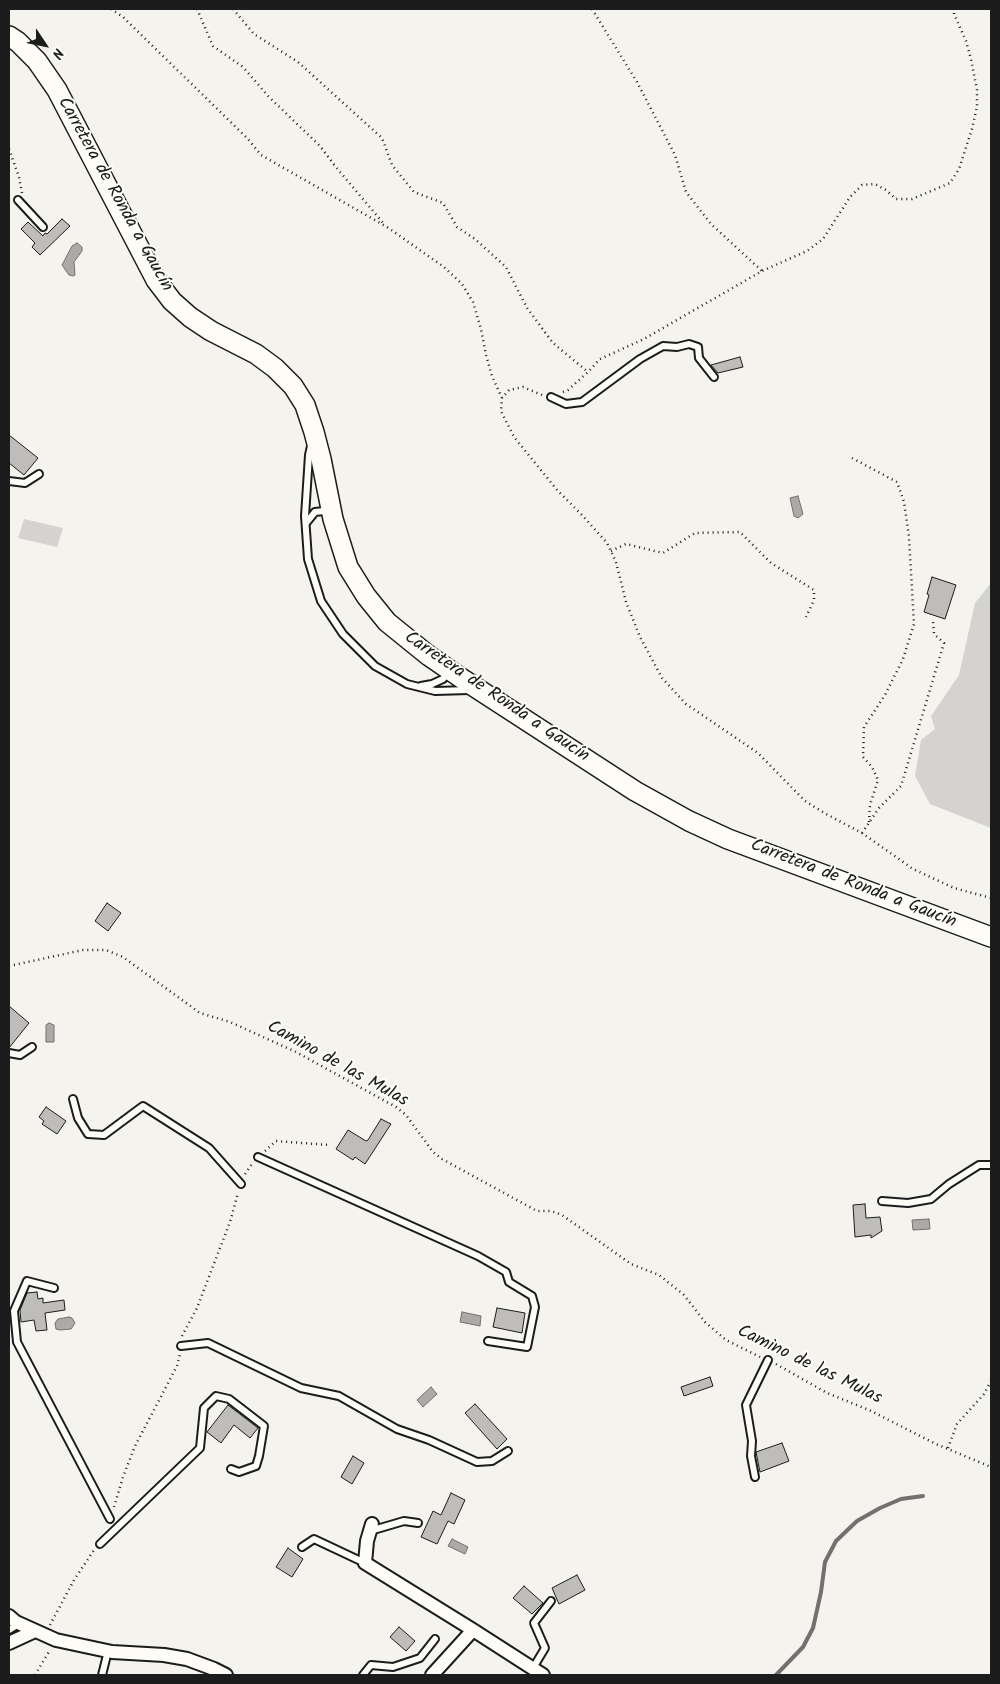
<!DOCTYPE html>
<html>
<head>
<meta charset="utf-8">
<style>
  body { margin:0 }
  #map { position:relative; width:1000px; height:1684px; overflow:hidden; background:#f4f3ee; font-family:Kalam,sans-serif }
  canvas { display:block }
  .frame { position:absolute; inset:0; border:10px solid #1c1c1c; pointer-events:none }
  .north { position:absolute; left:20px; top:20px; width:50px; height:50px; -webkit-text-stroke:4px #fdfcf7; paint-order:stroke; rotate:124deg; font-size:14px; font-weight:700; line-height:20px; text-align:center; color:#1c1c1c }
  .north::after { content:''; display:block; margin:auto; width:18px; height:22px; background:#1c1c1c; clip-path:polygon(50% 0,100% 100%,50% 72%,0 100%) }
</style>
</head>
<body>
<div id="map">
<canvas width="1000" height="1684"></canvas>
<div class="frame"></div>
<div class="north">N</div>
</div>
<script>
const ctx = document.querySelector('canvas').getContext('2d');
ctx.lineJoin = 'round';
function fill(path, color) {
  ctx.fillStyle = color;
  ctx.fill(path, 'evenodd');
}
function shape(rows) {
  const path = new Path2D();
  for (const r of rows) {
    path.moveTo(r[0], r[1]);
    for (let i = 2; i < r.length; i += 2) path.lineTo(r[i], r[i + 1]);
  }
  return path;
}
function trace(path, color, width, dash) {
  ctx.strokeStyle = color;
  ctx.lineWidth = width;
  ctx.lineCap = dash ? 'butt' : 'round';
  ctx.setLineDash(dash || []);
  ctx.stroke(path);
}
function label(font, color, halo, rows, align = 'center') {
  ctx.font = font + ' Kalam,sans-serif';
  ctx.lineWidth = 4;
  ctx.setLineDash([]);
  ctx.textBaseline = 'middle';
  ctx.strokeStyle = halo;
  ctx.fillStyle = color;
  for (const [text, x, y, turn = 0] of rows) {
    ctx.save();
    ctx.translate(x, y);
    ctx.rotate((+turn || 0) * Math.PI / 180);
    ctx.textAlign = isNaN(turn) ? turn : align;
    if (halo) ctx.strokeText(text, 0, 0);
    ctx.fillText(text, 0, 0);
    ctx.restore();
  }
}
fill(shape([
  [24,519,63,528,57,547,18,538],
  [991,583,991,828,930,804,915,776,921,740,935,729,931,716,959,675,975,603]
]), '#d4d3cf');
const water = shape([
  [77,243,82,247,82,251,74,262,75,275,73,276,69,275,62,265,72,246,77,243],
  [798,496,803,514,798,518,794,516,790,498,798,496],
  [49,1023,54,1025,54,1042,46,1042,46,1025,49,1023],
  [929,1219,930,1229,913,1230,912,1220,929,1219],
  [462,1312,481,1316,480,1326,460,1322,462,1312],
  [69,1317,72,1318,75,1323,71,1329,60,1330,56,1329,55,1323,58,1319,69,1317],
  [431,1387,437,1394,423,1407,417,1400,431,1387],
  [452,1539,468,1547,465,1554,448,1546,452,1539]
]);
fill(water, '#abaaa6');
trace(water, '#72716f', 1);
trace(shape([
  [776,1675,803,1647,813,1628,821,1592,825,1562,836,1541,857,1521,880,1508,901,1499,923,1496]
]), '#72716f', 4);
const building = shape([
  [62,219,70,226,40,255,32,247,35,243,21,229,28,222,43,236,45,233,47,234,62,219],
  [740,357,743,367,718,373,711,365,740,357],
  [9,435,38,458,24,475,9,463,9,435],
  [932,577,956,585,945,619,924,612,929,595,927,594,932,577],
  [107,903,121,913,108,931,95,921,107,903],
  [9,1006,29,1023,9,1048,9,1006],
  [46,1107,66,1121,57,1134,42,1124,44,1121,39,1117,46,1107],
  [381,1119,391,1124,365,1164,355,1157,353,1160,336,1149,348,1130,366,1141,368,1140,381,1119],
  [865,1204,866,1218,880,1217,882,1231,871,1238,871,1235,855,1237,853,1205,865,1204],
  [37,1292,38,1299,43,1298,43,1303,64,1300,65,1310,45,1313,47,1330,36,1331,34,1320,21,1322,20,1310,27,1293,37,1292],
  [497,1308,525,1313,522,1333,493,1327,497,1308],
  [710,1377,713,1386,684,1396,681,1387,710,1377],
  [475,1404,507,1439,497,1449,465,1413,475,1404],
  [228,1405,258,1428,250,1438,234,1425,221,1443,207,1432,228,1405],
  [782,1443,789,1461,760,1472,756,1452,782,1443],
  [353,1456,364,1463,352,1484,341,1477,353,1456],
  [451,1493,465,1500,454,1524,448,1521,437,1544,421,1537,433,1511,441,1515,451,1493],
  [288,1548,303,1559,292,1577,276,1567,288,1548],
  [577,1575,585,1590,559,1604,552,1588,577,1575],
  [524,1586,543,1603,532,1614,513,1598,524,1586],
  [399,1627,415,1641,406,1651,390,1637,399,1627]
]);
fill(building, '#bebdba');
trace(building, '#1c1c1c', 1);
const service = shape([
  [18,200,43,227],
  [551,397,566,404,582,402,640,359,663,346,677,347,689,344,698,347,699,358,714,377],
  [311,446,309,455,305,516,308,559,321,601,343,634,375,666,407,684,435,691,469,690],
  [9,481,25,483,39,474],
  [306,523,315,512,324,511,328,515],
  [421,686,432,684,443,679,448,672],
  [9,1053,20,1055,32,1047],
  [73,1099,78,1118,88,1134,104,1135,143,1106,209,1148,241,1184],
  [258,1157,478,1256,506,1272,509,1282,532,1296,535,1307,527,1347,488,1341],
  [882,1201,908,1203,931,1199,949,1184,979,1165,991,1165],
  [54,1288,27,1281,14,1311,17,1342,110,1519],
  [181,1346,208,1343,301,1388,339,1396,397,1429,429,1440,477,1462,492,1461,508,1451],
  [755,1477,751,1456,752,1441,746,1405,768,1360],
  [370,1531,404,1521,418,1523],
  [100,1544,200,1448,204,1408,216,1396,229,1399,264,1426,259,1456,256,1466,239,1472,231,1469],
  [302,1547,314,1539,365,1563],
  [9,1630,19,1624],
  [533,1668,545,1648,534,1623,551,1601],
  [102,1675,108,1651],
  [363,1675,371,1665,393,1667,420,1658,435,1639]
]);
const minor = shape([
  [372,1524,367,1541,365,1563,473,1630,543,1675],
  [9,1616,16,1622,56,1640,112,1652,164,1655,187,1659,214,1669,226,1675],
  [9,1643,35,1631],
  [432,1675,473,1630]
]);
const secondary = shape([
  [9,36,18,42,37,61,57,90,156,280,172,301,190,317,211,331,256,354,275,368,293,386,305,405,314,432,321,459,333,519,348,567,366,596,387,622,429,656,464,680,635,791,689,821,728,839,991,937]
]);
trace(service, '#1c1c1c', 10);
trace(minor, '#1c1c1c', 16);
trace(secondary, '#1c1c1c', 22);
trace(shape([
  [111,9,123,17,248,139,261,155,387,227,444,267,462,284,473,302,481,329,486,355,492,376,502,398],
  [197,9,213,46,243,67,269,97,320,146,335,166,384,224],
  [233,9,254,34,298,62,382,138,392,165,414,192,443,203,457,227,475,239,506,267,527,308,553,343,588,372],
  [592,9,637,82,675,155,686,192,711,224,762,271],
  [9,149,19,177,22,193],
  [563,392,568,390,588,372,600,359,644,339,762,271,807,251,823,239,850,197,862,185,875,184,886,190,896,199,912,199,950,183,959,169,972,129,977,107,977,90,971,59,966,41,954,14,954,9],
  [542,395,523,387,509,390,502,398,501,411,514,437,558,491,582,515,607,543,616,562,626,602,640,637,662,678,686,704,758,753,805,801,826,814,862,833,913,869,954,888,991,898],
  [852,458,897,482,904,502,909,537,914,624,903,659,885,695,864,727,863,757,872,767,878,780,870,805,869,822],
  [611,551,626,544,663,553,695,533,740,532,771,563,814,590,814,600,806,617],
  [862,833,879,808,901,786,944,643,934,634,933,621],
  [9,966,83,950,106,950,123,957,200,1013,230,1022,296,1052,396,1107,406,1115,433,1152,442,1159,537,1211,551,1211,562,1215,631,1264,659,1275,684,1295,705,1322,726,1340,760,1357],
  [265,1151,276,1141,329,1145],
  [245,1174,252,1164],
  [182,1336,197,1308,230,1222,238,1193],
  [776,1364,827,1393,869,1410,936,1444,991,1467],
  [948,1448,957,1424,984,1394,991,1381],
  [114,1507,123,1477,135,1446,177,1366,180,1354],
  [50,1625,74,1580,94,1550],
  [35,1675,50,1650]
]), '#1c1c1c', 2.5, [1, 4]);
trace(service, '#fdfcf7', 6);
trace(minor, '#fdfcf7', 12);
trace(secondary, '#fdfcf7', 19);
label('18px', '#1c1c1c', '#fdfcf7', [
  ["Carretera de Ronda a Gaucín",114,195,61],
  ["Carretera de Ronda a Gaucín",496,698,34],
  ["Carretera de Ronda a Gaucín",853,885,21],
  ["Camino de las Mulas",337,1065,29],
  ["Camino de las Mulas",809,1366,26]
]);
</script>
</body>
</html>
